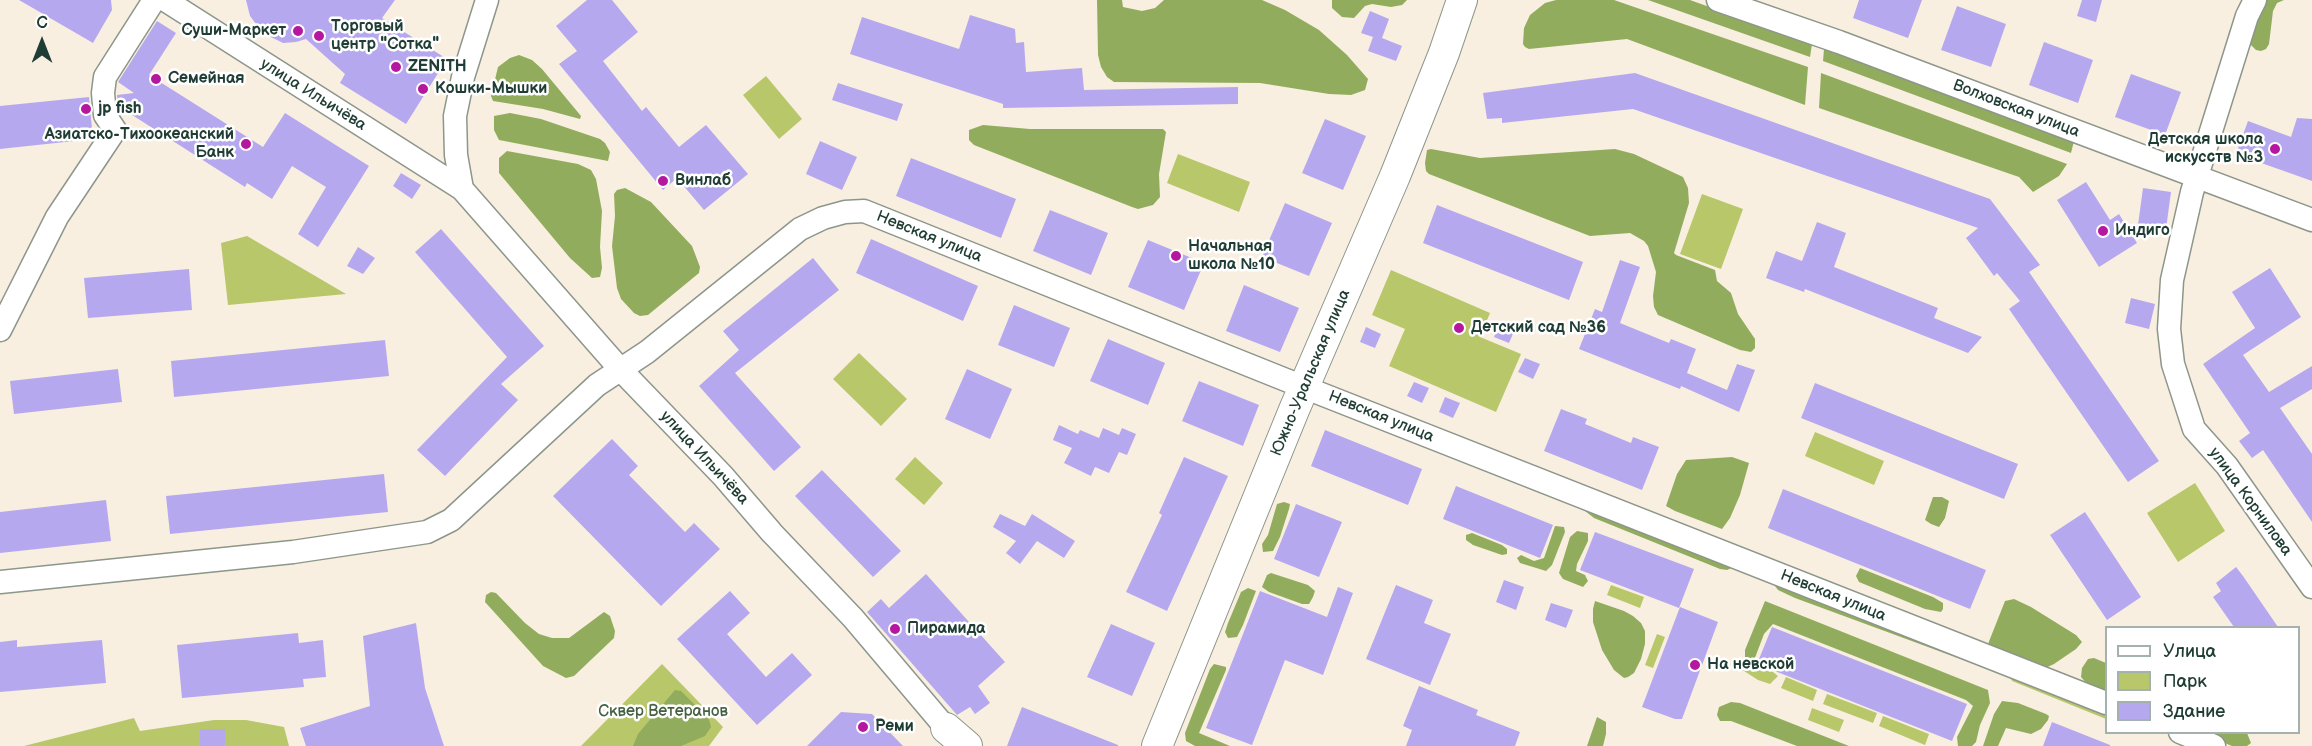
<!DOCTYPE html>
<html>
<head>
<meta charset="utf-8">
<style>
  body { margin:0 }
  #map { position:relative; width:2312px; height:746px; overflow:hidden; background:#f9efe0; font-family:"Balsamiq Sans",sans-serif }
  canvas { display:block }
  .legend { position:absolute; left:2105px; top:626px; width:195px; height:108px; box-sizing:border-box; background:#fff; border:2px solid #a5b1ae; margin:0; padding:8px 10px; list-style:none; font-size:18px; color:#1f3d34 }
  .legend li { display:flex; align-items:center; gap:12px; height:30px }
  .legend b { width:30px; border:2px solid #a5b1ae }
  .north { position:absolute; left:12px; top:12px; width:60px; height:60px; -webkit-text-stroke:4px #fff; paint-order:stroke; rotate:0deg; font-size:16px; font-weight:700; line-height:24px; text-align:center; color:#1f3d34 }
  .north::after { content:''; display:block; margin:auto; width:21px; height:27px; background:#1f3d34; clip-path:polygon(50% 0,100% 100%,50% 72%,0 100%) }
</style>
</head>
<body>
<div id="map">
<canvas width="2312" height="746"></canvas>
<ul class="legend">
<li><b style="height:8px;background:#fff"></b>Улица</li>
<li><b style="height:16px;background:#b8c769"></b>Парк</li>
<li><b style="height:16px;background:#b6a8ef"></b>Здание</li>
</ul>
<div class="north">С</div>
</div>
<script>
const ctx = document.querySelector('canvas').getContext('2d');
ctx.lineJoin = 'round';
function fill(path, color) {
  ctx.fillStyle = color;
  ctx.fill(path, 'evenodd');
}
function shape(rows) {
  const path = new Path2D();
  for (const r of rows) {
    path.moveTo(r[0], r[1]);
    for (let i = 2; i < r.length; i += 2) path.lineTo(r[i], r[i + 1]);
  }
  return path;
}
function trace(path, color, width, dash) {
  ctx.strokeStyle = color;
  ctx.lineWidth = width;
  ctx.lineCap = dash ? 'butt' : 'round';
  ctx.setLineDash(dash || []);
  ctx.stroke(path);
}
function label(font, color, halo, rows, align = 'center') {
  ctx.font = font + ' "Balsamiq Sans",sans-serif';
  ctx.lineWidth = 5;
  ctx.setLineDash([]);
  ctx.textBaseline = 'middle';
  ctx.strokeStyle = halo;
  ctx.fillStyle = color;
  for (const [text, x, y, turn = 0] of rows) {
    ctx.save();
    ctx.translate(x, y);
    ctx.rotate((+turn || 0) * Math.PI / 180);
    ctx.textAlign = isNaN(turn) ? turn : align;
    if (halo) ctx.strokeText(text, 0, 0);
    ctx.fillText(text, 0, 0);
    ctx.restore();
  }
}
fill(shape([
  [766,76,802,119,779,139,743,95],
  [1178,154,1250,182,1239,212,1167,183],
  [1702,194,1743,209,1721,269,1680,254],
  [247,236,346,294,228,305,221,243],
  [1391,270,1490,313,1480,337,1521,354,1496,412,1389,366,1405,329,1372,315],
  [859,353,907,399,881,426,833,379],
  [1815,432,1884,461,1874,485,1805,456],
  [915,457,943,483,924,505,895,479],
  [2195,483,2225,531,2178,562,2147,513],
  [1611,585,1644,597,1640,608,1607,595],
  [1657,634,1665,637,1653,668,1645,665],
  [662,664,723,727,709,746,581,746],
  [1747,666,1773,672,1778,676,1770,684,1758,680,1741,669],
  [2009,675,2106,704,2106,719,2012,681],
  [1786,677,1817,690,1813,701,1781,688],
  [1827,694,1877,713,1873,723,1823,704],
  [1812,708,1844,720,1839,732,1808,720],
  [1883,716,1929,734,1925,745,1879,726],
  [134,718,140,731,214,720,246,720,284,727,289,746,24,746]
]), '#b8c769');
fill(shape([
  [1097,0,1122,0,1123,7,1142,11,1155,8,1164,0,1262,0,1285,10,1319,30,1347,55,1368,79,1365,90,1351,95,1329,94,1260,83,1114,82,1107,77,1101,67,1098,55],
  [1332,0,1407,0,1402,5,1391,7,1372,4,1365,6,1354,18,1342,17,1332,8],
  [1556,0,1614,0,1808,67,1805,105,1627,39,1529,49,1525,47,1523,44,1524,28,1530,15,1545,3],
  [1648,0,1690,0,1812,44,1810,57],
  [2263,0,2284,0,2277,3,2273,11,2269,44,2266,49,2261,51,2256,50,2249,43],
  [1824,49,2074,141,2071,153,1823,61],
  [519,55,532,60,542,69,581,116,580,119,543,109,493,101,491,96,498,67,510,58],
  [1821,73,2067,164,2059,176,2033,192,2019,177,1819,108],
  [510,113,541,119,600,139,605,143,610,152,608,161,499,140,494,130,494,116],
  [983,125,1030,129,1163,129,1166,132,1159,174,1160,197,1153,205,1138,209,1132,207,974,145,969,140,969,130],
  [1431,149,1480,158,1615,149,1634,154,1683,177,1688,188,1689,203,1674,253,1676,255,1715,270,1717,281,1731,293,1738,314,1755,339,1755,348,1751,352,1740,350,1658,315,1654,307,1653,296,1656,272,1648,246,1644,241,1630,233,1590,236,1429,174,1426,171,1425,163,1427,150],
  [507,151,578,164,591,170,596,179,602,211,600,247,602,268,600,277,592,278,570,258,499,173,499,158],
  [625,188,651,202,692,246,700,267,699,273,648,315,640,316,634,313,621,299,617,288,612,246,615,216,614,194,617,190],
  [1732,457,1749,463,1740,495,1730,518,1722,529,1675,511,1666,506,1677,474,1686,460],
  [1933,497,1942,497,1949,501,1945,518,1939,527,1931,524,1925,520],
  [1284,502,1290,504,1289,509,1280,537,1273,551,1263,552,1262,544,1268,535,1277,504],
  [1583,507,1736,566,1727,570,1720,569,1594,518,1585,511],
  [1555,526,1564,527,1565,532,1552,565,1546,571,1520,563,1517,558,1521,555,1534,561,1544,558],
  [1577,531,1588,533,1588,541,1577,564,1576,571,1585,575,1588,581,1583,587,1563,579,1559,573,1570,537],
  [1472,533,1502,545,1507,549,1507,554,1502,555,1473,545,1466,540,1466,535],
  [1860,568,1933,597,1943,603,1943,609,1941,612,1925,609,1859,582,1856,576],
  [1271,573,1308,585,1315,591,1313,597,1309,604,1302,604,1269,592,1262,587,1267,575],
  [1772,582,2004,675,1795,598,1778,590],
  [1248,588,1256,591,1243,625,1237,637,1228,638,1225,632,1228,623,1241,592],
  [491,592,496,593,525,623,539,634,552,638,569,638,604,612,610,616,615,631,614,638,574,676,566,678,543,666,485,602,486,595],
  [2014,599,2031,607,2076,635,2082,642,2076,649,2054,664,2037,672,1986,649,2005,601],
  [1595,601,1624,611,1633,616,1641,623,1645,631,1645,644,1641,659,1634,673,1628,677,1624,678,1614,670,1602,650,1593,622,1593,609],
  [1765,601,1988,690,1990,703,1980,725,1976,742,1972,746,1958,746,1957,737,1973,706,1966,700,1773,624,1764,634,1753,663,1745,662,1745,650],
  [2094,658,2106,663,2106,693,2088,685,2081,677,2082,668,2088,659],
  [1214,664,1226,667,1226,670,1199,733,1230,746,1195,746,1186,741,1185,733,1210,669],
  [675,690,681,691,709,719,711,727,705,736,681,746,633,746,638,734],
  [2002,701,2018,703,2046,714,2049,716,2048,720,2041,729,2031,734,2006,728,1998,746,1983,746,1994,714],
  [1731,702,1740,703,1849,746,1797,746,1731,721,1720,721,1717,715,1719,707],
  [1597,717,1606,722,1606,734,1603,746,1587,746],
  [2200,733,2247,733,2251,743,2247,746,2232,746]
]), '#92ac5d');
fill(shape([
  [19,0,111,0,112,10,93,43],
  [246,0,395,0,382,18,447,59,406,124,340,83,345,74,306,39,296,42,283,43,263,33,250,16],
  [587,0,612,0,638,32,603,61,642,111,646,107,679,147,706,125,748,174,704,210,677,178,663,190,559,64,577,51,556,26],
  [1859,0,1922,0,1908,38,1853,18],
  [2082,0,2102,0,2096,22,2077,16],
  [1957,6,2006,24,1991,67,1941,50],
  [1370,11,1389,19,1382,38,1402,46,1396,61,1368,51,1373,37,1361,33],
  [970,15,1015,29,1016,43,1024,42,1026,72,1082,68,1084,90,1238,87,1238,104,1003,108,1003,104,850,54,862,17,959,49],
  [157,21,176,33,149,75,263,147,285,113,369,166,318,247,298,234,326,187,292,166,272,199,247,183,245,187,118,106,117,95,134,93,118,82],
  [2044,42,2093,60,2078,103,2029,85],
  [1635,73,1990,199,2040,265,2029,272,2159,461,2128,482,2009,309,2020,301,1997,273,1994,276,1966,238,1978,228,1633,109,1502,123,1502,118,1487,119,1483,93],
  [2131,74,2181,92,2165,135,2115,117],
  [838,83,903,104,897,121,832,100],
  [89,97,93,139,0,149,0,106],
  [2297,118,2312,119,2312,181,2236,154,2248,121,2291,137],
  [1325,119,1366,136,1343,190,1302,173],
  [820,141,857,157,842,190,806,174],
  [911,158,1016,199,1001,238,896,196],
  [401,173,421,185,412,199,393,186],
  [2086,182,2110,220,2119,214,2137,243,2099,267,2057,200],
  [2143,188,2171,192,2166,229,2138,225],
  [1285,203,1332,223,1309,276,1262,257],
  [1437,205,1583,262,1569,300,1423,243],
  [1050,210,1108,233,1091,275,1033,251],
  [1817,222,1846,233,1834,267,1938,308,1934,318,1982,337,1968,353,1805,289,1804,292,1766,278,1776,251,1802,261],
  [441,229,544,346,501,384,518,400,445,476,417,450,507,357,415,252],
  [871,239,978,286,963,321,856,273],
  [1148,240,1204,263,1184,310,1128,287],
  [358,247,375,258,363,274,347,266],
  [813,258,839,290,735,373,801,447,774,471,699,386,739,350,723,331],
  [1620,260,1640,267,1620,323,1669,343,1671,339,1696,349,1687,373,1727,390,1737,364,1755,370,1739,412,1681,386,1680,389,1579,349,1595,309,1602,312],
  [2270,268,2301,317,2243,355,2269,392,2312,366,2312,389,2280,408,2312,454,2312,522,2263,450,2252,458,2239,441,2250,433,2203,364,2255,328,2232,292],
  [189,269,192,310,88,318,84,278],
  [1244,285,1299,308,1280,352,1226,331],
  [2131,298,2155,304,2149,329,2125,323],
  [1014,305,1070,328,1054,367,998,345],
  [1500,322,1515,329,1509,343,1494,337],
  [1366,327,1381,334,1375,348,1360,342],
  [1108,339,1165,363,1148,405,1090,381],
  [385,340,389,376,174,397,171,361],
  [1525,358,1540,364,1533,379,1518,372],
  [118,369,122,402,14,414,10,381],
  [967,369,1012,389,990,439,945,419],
  [1199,381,1259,405,1243,446,1182,421],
  [1414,382,1429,388,1422,403,1407,396],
  [1815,383,2018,464,2004,499,1801,418],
  [1445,397,1460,403,1453,418,1439,412],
  [1561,409,1587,419,1585,424,1631,443,1633,437,1659,447,1642,490,1544,451],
  [1059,425,1078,434,1080,430,1099,438,1103,428,1119,435,1122,428,1136,434,1127,455,1119,452,1109,473,1095,467,1091,476,1064,463,1072,448,1053,440],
  [1325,430,1422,469,1408,505,1311,466],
  [612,439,638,466,629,475,685,532,694,523,720,549,661,606,553,496],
  [1184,457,1228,476,1167,611,1126,592,1162,515,1159,513],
  [822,470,901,551,873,577,795,496],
  [384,474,388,512,170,534,166,496],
  [1456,486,1553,525,1540,558,1443,519],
  [1783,489,1986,570,1970,609,1768,528],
  [106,500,111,541,0,553,0,512],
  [1296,504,1342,522,1319,577,1274,559],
  [2085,512,2141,597,2107,620,2050,535],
  [1000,514,1025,526,1032,514,1075,541,1064,558,1037,541,1020,564,1006,553,1016,541,993,527],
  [1595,532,1694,569,1679,608,1580,570],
  [2236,567,2243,576,2278,627,2234,627,2213,597,2221,591,2216,583],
  [926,574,1005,662,978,686,990,703,975,714,970,707,957,715,867,612,881,599,889,608],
  [1504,580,1524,587,1516,610,1496,602],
  [1396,585,1433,600,1424,623,1451,634,1430,685,1366,659],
  [1338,587,1353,593,1323,675,1285,660,1252,745,1206,728,1260,591,1327,617],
  [730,591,750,613,727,634,766,677,792,653,812,675,757,725,677,639],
  [1551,603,1573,610,1566,628,1545,620],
  [1680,607,1718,622,1682,719,1675,719,1642,707],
  [416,623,425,688,444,746,306,746,300,728,370,706,363,636],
  [1111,624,1155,643,1132,696,1087,677],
  [1772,627,1967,704,1952,741,1757,664],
  [298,633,299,643,323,640,326,677,303,679,304,687,182,698,177,645],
  [17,640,17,647,102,640,106,683,0,692,0,642],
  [1419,686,1478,710,1476,715,1520,732,1515,746,1406,746,1412,730,1403,726],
  [1022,707,1118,745,1118,746,1007,746],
  [841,712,872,714,903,746,807,746],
  [2052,722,2110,745,2110,746,2043,746],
  [200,729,225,729,225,746,200,746]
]), '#b6a8ef');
const minor = shape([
  [165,0,462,189,620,369,723,476,772,533,853,618,946,728],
  [1718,0,1839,42,2312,220],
  [2255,0,2247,16,2192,192,2172,280,2169,329,2173,364,2194,429,2227,466,2312,587],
  [462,189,456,155,455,116,463,77,487,0],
  [0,330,57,217,115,130,105,115,103,93,105,77,154,0],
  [0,582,293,552,427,532,451,520,597,385,647,352,800,229,823,218,845,212,864,211,1306,388,2106,703],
  [2180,732,2214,746]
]);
const major = shape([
  [946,728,967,746],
  [1157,746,1294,410,1395,176,1444,53,1462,0]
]);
trace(minor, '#8c968a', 25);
trace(major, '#8c968a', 32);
trace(minor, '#fff', 22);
trace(major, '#fff', 30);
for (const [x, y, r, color] of [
  [298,31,6,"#b5179e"],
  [319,36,6,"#b5179e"],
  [396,67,6,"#b5179e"],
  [156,79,6,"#b5179e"],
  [423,89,6,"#b5179e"],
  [86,109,6,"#b5179e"],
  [246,144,6,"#b5179e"],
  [2275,149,6,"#b5179e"],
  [663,181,6,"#b5179e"],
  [2103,231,6,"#b5179e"],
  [1176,256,6,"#b5179e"],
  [1459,328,6,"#b5179e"],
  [895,629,6,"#b5179e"],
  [1695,665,6,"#b5179e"],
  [863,727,6,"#b5179e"]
]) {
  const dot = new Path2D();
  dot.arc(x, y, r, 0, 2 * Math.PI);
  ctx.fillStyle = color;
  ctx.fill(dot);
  trace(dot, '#fff', 2);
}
label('bold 16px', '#1f3d34', '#fff', [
  ["Торговый",331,27],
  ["центр \"Сотка\"",331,45],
  ["Суши-Маркет",286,31,"right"],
  ["ZENITH",408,67],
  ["Семейная",168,79],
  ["Кошки-Мышки",435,89],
  ["jp fish",98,109],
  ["Азиатско-Тихоокеанский",234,135,"right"],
  ["Банк",234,153,"right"],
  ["Детская школа",2263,140,"right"],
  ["искусcтв №3",2263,158,"right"],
  ["Винлаб",675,181],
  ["Индиго",2115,231],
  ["Начальная",1188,247],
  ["школа №10",1188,265],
  ["Детский сад №36",1471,328],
  ["Пирамида",907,629],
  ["На невской",1707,665],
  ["Реми",875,727]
], 'left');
label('16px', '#1f3d34', '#fff', [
  ["улица Ильичёва",313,95,32],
  ["Волховская улица",2016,109,21],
  ["Невская улица",929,237,22],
  ["Южно-Уральская улица",1311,373,-67],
  ["Невская улица",1381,417,22],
  ["улица Ильичёва",704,458,47],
  ["улица Корнилова",2250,502,54],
  ["Невская улица",1833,596,22]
]);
label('16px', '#456041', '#fff', [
  ["Сквер Ветеранов",663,712]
]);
</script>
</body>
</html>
